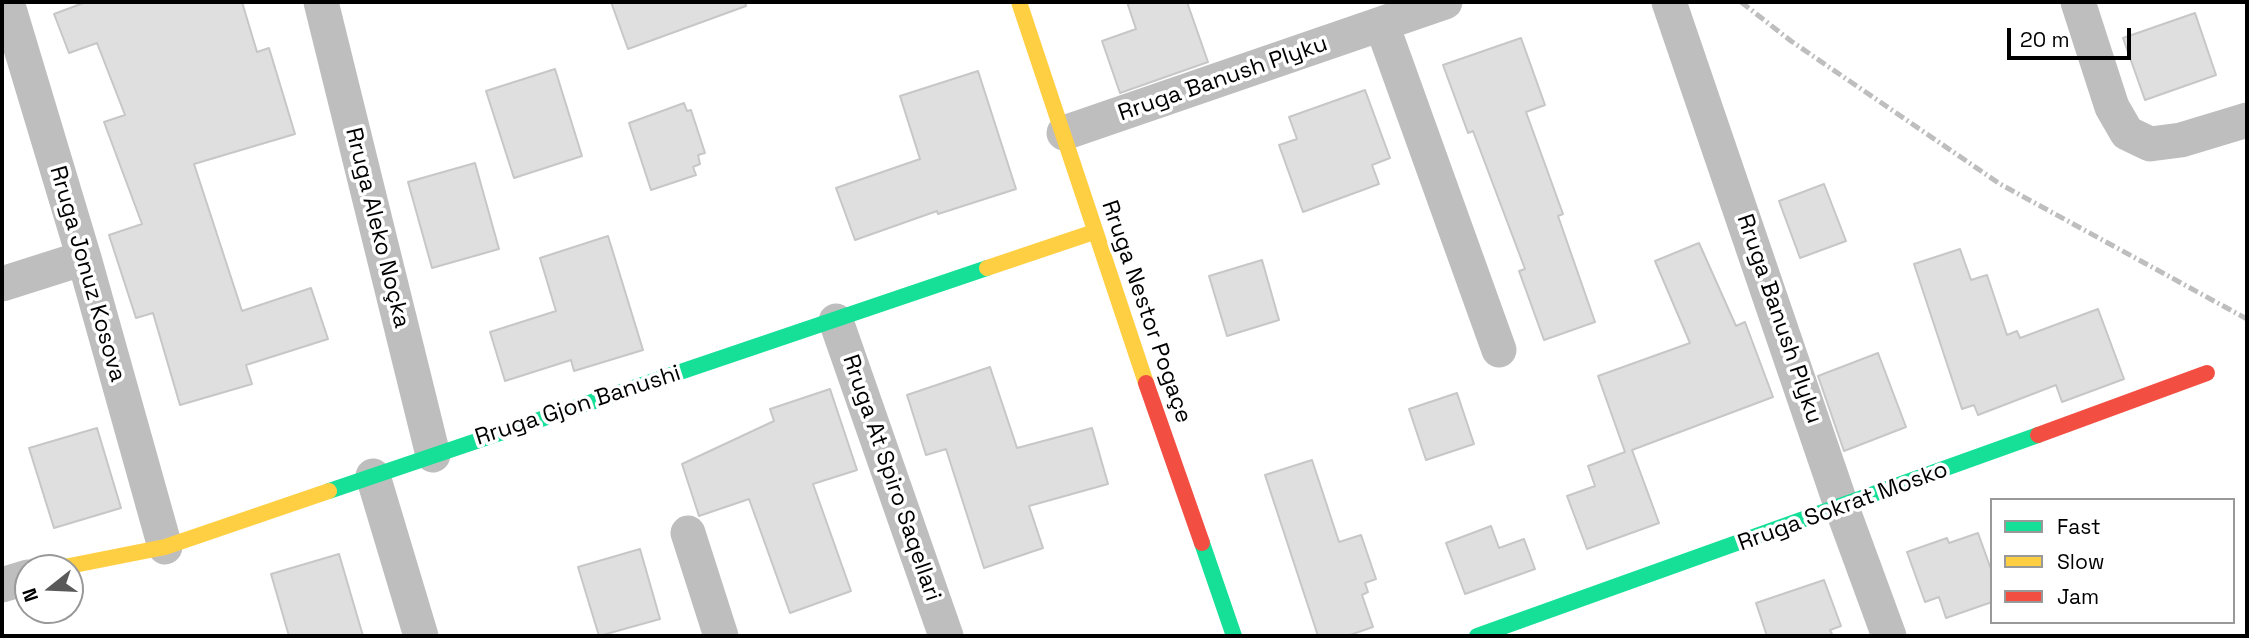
<!DOCTYPE html>
<html>
<head>
<meta charset="utf-8">
<style>
  body { margin:0 }
  #map { position:relative; width:2249px; height:638px; overflow:hidden; background:#fff; font-family:"Space Grotesk",sans-serif }
  canvas { display:block }
  .frame { position:absolute; inset:0; border:4px solid #000; pointer-events:none }
  .legend { position:absolute; left:1990px; top:498px; width:245px; height:126px; box-sizing:border-box; background:#fff; border:2px solid #999; margin:0; padding:9px 12px; list-style:none; font-size:21px; color:#000 }
  .legend li { display:flex; align-items:center; gap:14px; height:35px }
  .legend b { width:35px; border:2px solid #999 }
  .north { position:absolute; left:14px; top:554px; width:70px; height:70px; box-sizing:border-box; background:#fff; border:2px solid #999; border-radius:50%; rotate:252deg; font-size:19px; font-weight:700; line-height:28px; text-align:center; color:#000 }
  .north::after { content:''; display:block; margin:auto; width:24px; height:32px; background:#595959; clip-path:polygon(50% 0,100% 100%,50% 72%,0 100%) }
  .scale { position:absolute; left:2007px; top:28px; width:124px; height:32px; box-sizing:border-box; border:4px solid #000; border-top:0; padding-left:9px; font-size:21px; line-height:24px; white-space:nowrap; color:#000; -webkit-text-stroke:5px #fff; paint-order:stroke }
</style>
</head>
<body>
<div id="map">
<canvas width="2249" height="638"></canvas>
<div class="frame"></div>
<ul class="legend">
<li><b style="height:9px;background:#16e098"></b>Fast</li>
<li><b style="height:9px;background:#ffcf43"></b>Slow</li>
<li><b style="height:9px;background:#f24e42"></b>Jam</li>
</ul>
<div class="north">N</div>
<div class="scale">20 m</div>
</div>
<script>
const ctx = document.querySelector('canvas').getContext('2d');
ctx.lineJoin = 'round';
function fill(path, color) {
  ctx.fillStyle = color;
  ctx.fill(path, 'evenodd');
}
function shape(rows) {
  const path = new Path2D();
  for (const r of rows) {
    path.moveTo(r[0], r[1]);
    for (let i = 2; i < r.length; i += 2) path.lineTo(r[i], r[i + 1]);
  }
  return path;
}
function trace(path, color, width, dash) {
  ctx.strokeStyle = color;
  ctx.lineWidth = width;
  ctx.lineCap = dash ? 'butt' : 'round';
  ctx.setLineDash(dash || []);
  ctx.stroke(path);
}
function label(font, color, halo, rows, align = 'center') {
  ctx.font = font + ' "Space Grotesk",sans-serif';
  ctx.lineWidth = 7;
  ctx.setLineDash([]);
  ctx.textBaseline = 'middle';
  ctx.strokeStyle = halo;
  ctx.fillStyle = color;
  for (const [text, x, y, turn = 0] of rows) {
    ctx.save();
    ctx.translate(x, y);
    ctx.rotate((+turn || 0) * Math.PI / 180);
    ctx.textAlign = isNaN(turn) ? turn : align;
    if (halo) ctx.strokeText(text, 0, 0);
    ctx.fillText(text, 0, 0);
    ctx.restore();
  }
}
const building = shape([
  [86,2,242,2,257,52,269,48,295,134,194,164,242,311,311,288,328,339,246,365,252,384,180,405,153,313,136,318,109,235,142,224,104,122,125,115,97,43,69,53,54,14,86,2],
  [611,2,745,2,746,6,628,49,611,2],
  [1127,2,1187,2,1208,62,1120,93,1102,41,1136,29,1127,2],
  [2195,13,2216,75,2145,100,2123,38,2195,13],
  [1521,38,1545,105,1526,112,1563,214,1558,216,1595,322,1544,340,1519,271,1525,269,1473,131,1468,133,1443,65,1521,38],
  [555,69,582,156,514,178,486,91,555,69],
  [978,71,1016,189,938,214,937,211,855,240,836,188,920,159,900,96,978,71],
  [1365,90,1390,158,1372,165,1379,184,1303,212,1279,145,1297,139,1289,117,1365,90],
  [684,103,687,111,691,110,705,153,698,155,700,164,693,167,696,175,651,190,629,123,684,103],
  [475,163,499,249,432,268,408,182,475,163],
  [1824,184,1846,241,1800,258,1779,201,1824,184],
  [608,236,643,350,574,371,571,360,505,381,490,332,556,311,540,258,608,236],
  [1699,243,1736,326,1745,322,1773,397,1632,450,1659,523,1587,549,1567,496,1595,486,1588,466,1625,452,1598,376,1690,343,1655,261,1699,243],
  [1960,249,1971,280,1987,275,2007,335,2017,331,2020,338,2098,309,2124,379,2062,402,2056,385,1978,415,1974,405,1962,409,1914,264,1960,249],
  [1262,260,1279,320,1227,336,1209,276,1262,260],
  [1878,353,1906,427,1844,451,1818,376,1878,353],
  [990,367,1017,448,1092,428,1108,484,1029,506,1043,548,984,568,946,449,926,455,907,395,990,367],
  [830,389,857,470,813,484,851,591,790,613,749,499,699,516,682,464,774,421,770,409,830,389],
  [1457,393,1474,444,1426,460,1409,409,1457,393],
  [97,428,121,508,54,528,29,448,97,428],
  [1312,460,1339,542,1361,535,1376,579,1365,583,1368,592,1362,595,1373,627,1347,636,1318,636,1265,475,1312,460],
  [1491,526,1499,548,1524,539,1535,569,1465,594,1446,543,1491,526],
  [1978,533,1992,572,1992,602,1946,618,1939,597,1925,602,1907,552,1947,538,1949,543,1978,533],
  [640,549,660,619,599,636,578,567,640,549],
  [339,554,363,636,289,636,271,574,339,554],
  [1824,580,1841,626,1830,630,1833,636,1767,636,1756,603,1824,580]
]);
fill(building, '#dfdfdf');
trace(building, '#c7c7c7', 2);
trace(shape([
  [7,2,84,258,165,547],
  [321,2,433,455],
  [1669,2,1842,508,1889,636],
  [2078,2,2112,107,2127,133,2150,144,2181,140,2247,120],
  [1382,25,1499,350],
  [1064,133,1445,2],
  [2,284,84,258],
  [836,321,946,636],
  [373,476,421,636],
  [688,533,721,636],
  [2,585,28,577]
]), '#bebebe', 35);
trace(shape([
  [329,491,987,268],
  [1202,543,1234,636],
  [1477,636,2038,435]
]), '#16e098', 16);
trace(shape([
  [1019,2,1146,383],
  [987,268,1094,232],
  [59,568,165,547,329,491]
]), '#ffcf43', 16);
trace(shape([
  [1146,383,1202,543],
  [2038,435,2207,373]
]), '#f24e42', 16);
trace(shape([
  [1741,2,1791,41,2000,184,2247,319]
]), '#bebebe', 5, [10, 3.5, 2, 3.5]);
label('23px', '#000', '#fff', [
  ["Rruga Banush Plyku",1223,79,-19],
  ["Rruga Aleko Noçka",377,228,76],
  ["Rruga Jonuz Kosova",87,274,74],
  ["Rruga Nestor Pogaçe",1146,312,71],
  ["Rruga Banush Plyku",1779,319,71],
  ["Rruga Gjon Banushi",578,406,-18],
  ["Rruga At Spiro Saqellari",891,478,71],
  ["Rruga Sokrat Mosko",1843,507,-20]
]);
</script>
</body>
</html>
